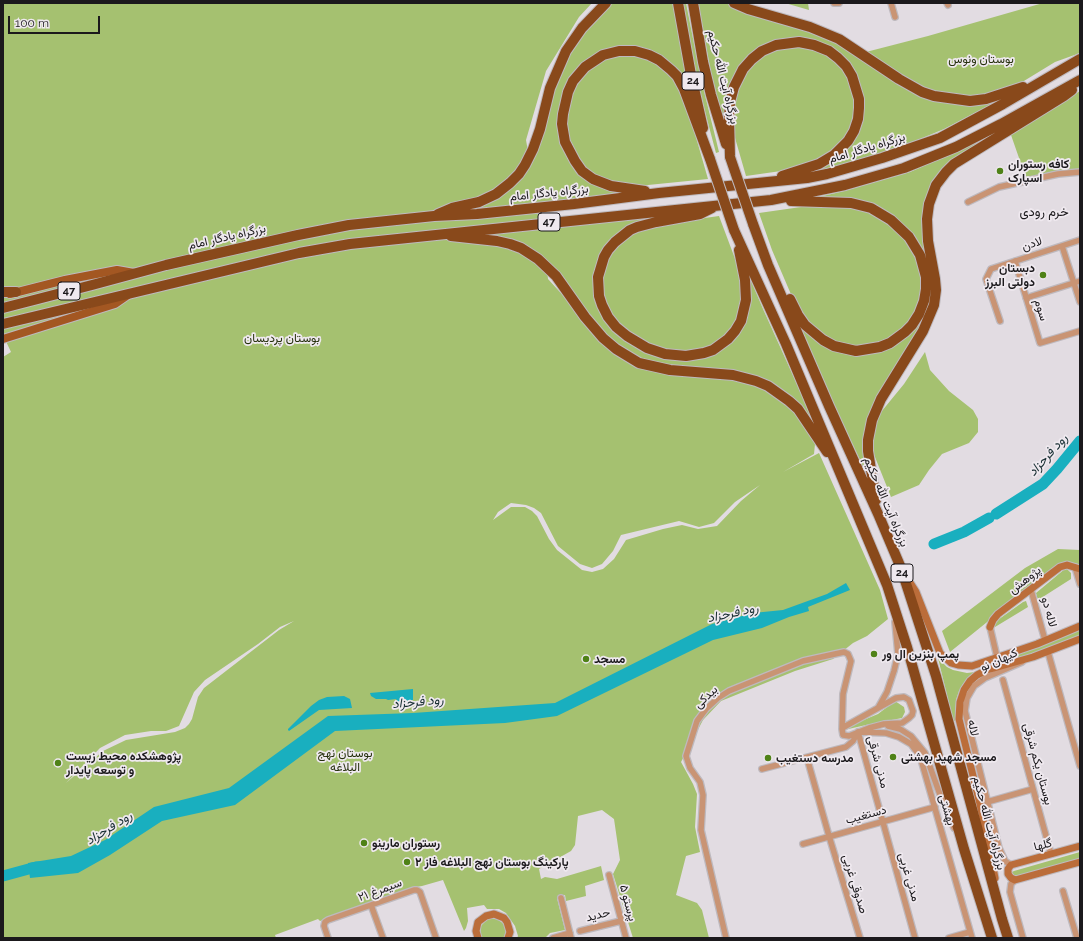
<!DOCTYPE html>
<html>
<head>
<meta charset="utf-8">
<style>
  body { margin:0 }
  #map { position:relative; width:1083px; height:941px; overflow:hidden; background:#e2dce2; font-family:Raleway,sans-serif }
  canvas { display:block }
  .frame { position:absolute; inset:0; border:4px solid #1b191c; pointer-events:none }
  .scale { position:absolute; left:8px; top:16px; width:92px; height:18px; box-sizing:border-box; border:2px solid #1b191c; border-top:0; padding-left:5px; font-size:12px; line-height:14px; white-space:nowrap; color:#1b191c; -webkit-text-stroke:3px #efe9ef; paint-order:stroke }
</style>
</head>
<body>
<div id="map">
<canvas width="1083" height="941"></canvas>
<div class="frame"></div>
<div class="scale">100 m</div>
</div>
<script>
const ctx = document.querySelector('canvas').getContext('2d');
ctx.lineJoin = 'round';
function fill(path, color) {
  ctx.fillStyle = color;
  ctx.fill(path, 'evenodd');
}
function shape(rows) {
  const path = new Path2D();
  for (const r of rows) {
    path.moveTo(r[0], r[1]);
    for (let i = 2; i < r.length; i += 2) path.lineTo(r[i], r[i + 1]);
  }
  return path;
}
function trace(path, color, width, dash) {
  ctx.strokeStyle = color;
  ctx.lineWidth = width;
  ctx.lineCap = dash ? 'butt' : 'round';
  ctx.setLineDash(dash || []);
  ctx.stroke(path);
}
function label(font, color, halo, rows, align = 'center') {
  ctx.font = font + ' Raleway,Vazirmatn,sans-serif';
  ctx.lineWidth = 3.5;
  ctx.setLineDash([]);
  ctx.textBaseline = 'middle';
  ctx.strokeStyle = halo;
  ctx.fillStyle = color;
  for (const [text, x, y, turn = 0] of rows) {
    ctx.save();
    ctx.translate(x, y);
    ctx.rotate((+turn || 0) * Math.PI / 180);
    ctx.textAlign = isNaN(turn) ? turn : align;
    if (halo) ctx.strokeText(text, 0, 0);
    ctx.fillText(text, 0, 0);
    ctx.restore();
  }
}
fill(shape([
  [3,3,592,3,579,17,546,71,526,140,530,163,537,151,544,131,557,81,568,55,585,29,611,3,673,3,685,67,696,114,685,82,679,73,671,65,654,53,645,50,626,47,610,49,596,54,589,59,582,65,572,76,563,95,559,115,559,125,563,146,566,155,576,170,592,183,611,190,633,193,536,203,540,228,701,211,647,221,637,224,629,228,613,239,604,250,598,264,595,274,595,295,602,313,609,323,626,340,648,352,668,357,682,359,699,357,710,354,726,345,732,339,741,328,746,319,750,301,749,288,742,259,763,309,823,442,810,420,796,403,776,387,760,379,741,373,658,365,633,356,623,350,604,335,593,323,558,273,546,261,548,279,569,302,597,338,612,350,637,365,655,371,724,377,740,380,772,393,787,404,808,430,815,444,814,454,783,472,819,453,880,590,888,619,867,636,853,643,833,659,795,671,721,701,703,720,681,762,693,784,697,794,695,827,700,852,686,856,676,895,697,903,702,910,709,938,633,938,613,874,620,860,614,819,602,810,578,816,575,845,571,851,539,869,541,879,545,877,557,879,601,866,604,880,585,886,586,896,566,901,565,895,557,898,565,930,550,933,545,938,517,938,518,936,515,926,506,913,499,909,487,909,484,905,467,908,468,921,466,928,464,931,443,880,422,886,416,887,320,921,318,919,275,935,276,938,3,938,3,357,11,352,3,335],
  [760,485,741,501,717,526,698,529,682,525,663,529,626,540,614,559,603,569,592,572,582,570,557,550,549,539,537,516,532,511,525,507,511,507,493,520,498,512,511,503,526,505,534,508,541,513,558,546,580,564,592,568,602,564,613,551,621,535,679,521,699,527,714,523,735,502],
  [294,621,279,630,204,688,198,697,192,719,189,724,185,728,175,732,126,740,103,751,66,783,100,748,125,735,151,731,166,731,179,726,194,692,205,680,258,644,280,627],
  [683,3,686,3,701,79,719,152,716,153,703,104,691,55],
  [698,3,727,3,730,5,824,36,943,102,1015,92,944,129,896,149,842,166,799,174,855,136,856,76,804,39,745,61,726,131,712,78],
  [785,3,808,3,809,10],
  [1043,3,1080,3,1080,53,1055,62,1019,84,974,98,927,91,866,52,928,36],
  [786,46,808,47,829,56,844,70,854,92,855,113,850,130,839,147,820,159,788,170,746,176,733,131,732,113,737,89,749,68,764,55],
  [622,54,642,57,660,64,676,80,689,113,708,179,638,186,604,181,585,167,574,154,568,140,566,125,572,93,581,77,601,60],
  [1080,91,1080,169,1055,171,1026,178,1011,135],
  [1015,121,967,152,929,194,932,288,928,314,876,404,868,477,835,407,794,317,844,352,903,339,929,280,890,215,810,199,844,191,910,172,969,146],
  [840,204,870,211,897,230,914,252,920,268,923,286,920,303,911,322,885,342,862,347,839,344,814,329,793,299,772,250,759,213,801,207],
  [719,216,740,272,743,291,741,310,735,324,726,336,711,346,693,352,666,350,653,346,637,338,620,324,611,314,606,304,602,287,604,266,615,248,634,232,669,223],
  [925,352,930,370,949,391,973,410,978,419,978,432,969,443,942,454,929,470,919,485,891,497,871,447,877,417,904,384],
  [1058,549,1080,550,1080,565,1059,564,950,652,942,631,1025,568],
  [1066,568,1071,573,1071,579,1038,600,1036,593],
  [1026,601,1028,607,995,627,995,622,1023,602],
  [1080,630,1080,636,1046,649,1014,660,998,663,999,661],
  [938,658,947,667,953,670,967,673,975,672,963,684,959,691,956,700,955,721,953,720],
  [895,701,904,707,905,712,902,718,866,725,844,730,847,727,878,714],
  [1080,852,1080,860,1016,878,1011,875,1012,872,1014,871],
  [489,918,497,919,504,924,506,932,504,938,482,938,480,934,481,926,486,920]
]), '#a5c170');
fill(shape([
  [846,583,850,590,808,607,809,611,789,617,762,628,713,640,557,716,505,723,335,731,235,805,162,821,110,855,78,873,30,878,28,863,71,856,105,840,154,807,229,788,328,716,413,713,555,703,712,624,753,613,783,610,827,594],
  [413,689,413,700,398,702,396,699,388,700,386,699,376,699,371,696,370,693],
  [344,696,350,699,352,708,319,710,289,731,288,730,288,729,311,706,319,700,327,697]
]), '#19afbf');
trace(shape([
  [996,514,1043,484,1057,469,1080,441],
  [934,544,964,532,989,518],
  [3,876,36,867,43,867]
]), '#19afbf', 11);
const street = shape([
  [834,3,839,3],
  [891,3,895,17],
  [947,3,948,5],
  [968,202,999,187,1058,174,1080,172],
  [1062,246,1080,302],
  [1015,261,1040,343,1080,331],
  [1026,298,1080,281],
  [1000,321,986,279,991,269,1080,240],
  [1075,567,1080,584],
  [1031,590,1045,640],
  [990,627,997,657],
  [1048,652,1080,766],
  [1003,680,1051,854],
  [878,708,896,698,904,697,909,700,913,711,912,715,909,718,902,723,884,724,869,728,849,736,843,735,842,729,844,727,878,708,887,692,894,671,898,654,895,622],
  [888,726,900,729,911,736,925,753,943,803,954,828],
  [858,732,915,938],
  [860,732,886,733,899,737,911,744,920,756,972,938],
  [807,758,829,836,860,938],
  [762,769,846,747,853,741,858,732],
  [987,802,1033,789],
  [803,844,935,807],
  [1011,865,1005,861,999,848,965,711,967,698,974,686,985,678,1022,662],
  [609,875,626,938],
  [1015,880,1011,884,1010,892,1023,938],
  [1063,891,1077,938],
  [561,898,571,938],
  [371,905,383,938],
  [580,931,621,921],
  [328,938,324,926,325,922,328,920,414,890,417,890,420,892,436,938],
  [553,938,570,933],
  [726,938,701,830,703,795,700,782,690,768,686,756,697,721,706,709,718,698,729,691,803,661,844,652,848,654,851,661,843,694,842,729],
  [949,938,970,932]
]);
const secondary = shape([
  [907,578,916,592,940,653,951,663,958,665,972,666,1037,644,1080,626],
  [990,627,993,620,998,614,1060,567,1067,565,1080,569],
  [1080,846,1011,865,1008,869,1008,874,1011,878,1015,880,1080,862],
  [995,878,980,804,959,719,960,702,964,690,970,681,977,675,987,670,1033,657,1080,639],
  [478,938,476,931,478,922,486,916,494,914,504,918,507,922,510,932,508,938]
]);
const primary = shape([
  [10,294,65,280,117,270,134,273],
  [3,339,115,304,128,295]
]);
const highway = shape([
  [678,3,691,75,703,128],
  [693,3,703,62,711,95,726,144],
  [734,3,748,9,810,27,839,39,899,79,922,92,934,96,970,101,986,99,1023,87],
  [730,157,729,118,730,102,734,87,743,69,752,59,762,51,776,45,799,42,814,45,829,51,838,58,846,66,852,76,859,99,859,108,858,119,854,131,848,141,834,155,819,164,782,176],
  [645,191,611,186,593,179,582,171,575,161,565,142,562,124,563,114,568,92,573,81,585,67,603,55,619,51,635,51,649,55,659,60,671,70,677,76,684,89,710,159],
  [712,208,700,214,656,222,637,227,630,230,615,242,608,250,604,257,598,277,599,296,602,305,608,317,616,327,627,336,647,348,665,354,686,356,704,353,713,350,728,339,735,331,741,321,746,300,745,280,739,250],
  [438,214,452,208,479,202,496,194,510,183,519,174,525,165,533,149,540,129,550,88,566,51,582,28,606,3],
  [753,224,768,265,829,406,879,516,901,568,936,676,1002,919,1008,938],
  [734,230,786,344,887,585,907,647,964,849,992,938],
  [451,236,497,241,510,244,521,248,538,259,556,276,585,317,603,338,616,349,639,363,670,370,733,375,756,381,768,386,789,401,798,409,827,452],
  [3,292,16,292],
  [790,299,798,315,805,325,823,340,834,346,856,351,880,347,890,343,905,332,912,325,919,314,924,301,926,289,926,277,920,255,909,237,891,220,871,208,851,203,791,201],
  [3,308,92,285,166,265,298,235,349,225,434,216,477,214,574,204,659,193,807,178,827,174,882,158,940,138,1003,104,1080,59],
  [3,324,299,253,350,244,771,200,845,185,904,168,956,147,1001,124,1080,80],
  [876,500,868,451,868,440,872,420,881,399,923,331,934,305,936,290,935,279,928,241,927,219,929,204,936,185,946,172,954,164,1064,96,1072,90]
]);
trace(street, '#beb9be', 8);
trace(secondary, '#beb9be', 9);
trace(primary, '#beb9be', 10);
trace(highway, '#beb9be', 12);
trace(street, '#c99474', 5.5);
trace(secondary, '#bb6d3a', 7);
trace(primary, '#a35722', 8);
trace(highway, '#89491b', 10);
const highwayBridge = shape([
  [730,157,753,224],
  [710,159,734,230]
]);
trace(highwayBridge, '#beb9be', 12, []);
trace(highwayBridge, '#89491b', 10);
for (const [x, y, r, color] of [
  [1000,171,4,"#4f8217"],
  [1043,275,4,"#4f8217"],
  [874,654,4,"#4f8217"],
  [586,659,4,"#4f8217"],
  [893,757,4,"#4f8217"],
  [768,758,4,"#4f8217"],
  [58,763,4,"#4f8217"],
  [364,843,4,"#4f8217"],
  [407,862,4,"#4f8217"]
]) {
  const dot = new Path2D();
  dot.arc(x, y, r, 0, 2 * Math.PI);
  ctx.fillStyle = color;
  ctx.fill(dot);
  trace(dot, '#efe9ef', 1.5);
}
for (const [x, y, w] of [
  [693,81,22],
  [549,222,22],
  [69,291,22],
  [902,573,22]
]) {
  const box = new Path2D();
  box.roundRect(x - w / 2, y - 9, w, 18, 3);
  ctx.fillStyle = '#efe9ef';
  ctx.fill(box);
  trace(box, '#1b191c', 1);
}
label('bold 11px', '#1b191c', null, [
  ["24",693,81],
  ["47",549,222],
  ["47",69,291],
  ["24",902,573]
]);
label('12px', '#242f0b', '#efe9ef', [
  ["بوستان ونوس",981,59],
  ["بوستان پردیسان",282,338],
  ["بوستان نهج",345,753],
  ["البلاغه",345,767]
]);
label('12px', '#1b191c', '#efe9ef', [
  ["بزرگراه آیت الله حکیم",723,77,76],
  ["بزرگراه یادگار امام",867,148,-17],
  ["بزرگراه یادگار امام",549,193,-6],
  ["بزرگراه یادگار امام",227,237,-13],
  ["لادن",1032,244,-18],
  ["سوم",1041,310,73],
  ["بزرگراه آیت الله حکیم",886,502,67],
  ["پژوهش",1025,580,-38],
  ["لاله دو",1049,612,75],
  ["کیهان نو",999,660,-24],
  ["بیدکی",706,697,-43],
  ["لاله",973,728,79],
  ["مدنی شرقی",878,762,75],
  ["بوستان یکم شرقی",1038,764,75],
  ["بهشتی",947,810,74],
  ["دستغیب",866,815,-15],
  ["بزرگراه آیت الله حکیم",989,823,75],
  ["گلها",1043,845,-15],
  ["مدنی غربی",909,877,74],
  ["صدوقی غربی",855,884,73],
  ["سیمرغ ۲۱",380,890,-20],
  ["پرستو ۵",628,903,75],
  ["حدید",598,915,-14]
]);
label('bold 12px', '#1b191c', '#efe9ef', [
  ["کافه رستوران",1008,164],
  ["اسپارک",1008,178],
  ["دبستان",1035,268,"right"],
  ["دولتی البرز",1035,282,"right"],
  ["پمپ بنزین ال ور",882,654],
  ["مسجد",594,659],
  ["پژوهشکده محیط زیست",66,756],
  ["و توسعه پایدار",66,770],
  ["مسجد شهید بهشتی",901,757],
  ["مدرسه دستغیب",776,758],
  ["رستوران مارینو",372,843],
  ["پارکینگ بوستان نهج البلاغه فاز ۲",415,862]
], 'left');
label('13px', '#1b191c', '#efe9ef', [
  ["خرم رودی",1044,212]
]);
label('italic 13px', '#172d31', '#efe9ef', [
  ["رود فرحزاد",1048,455,-48],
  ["رود فرحزاد",733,613,-12],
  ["رود فرحزاد",418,702,-5],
  ["رود فرحزاد",109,828,-32]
]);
</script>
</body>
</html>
